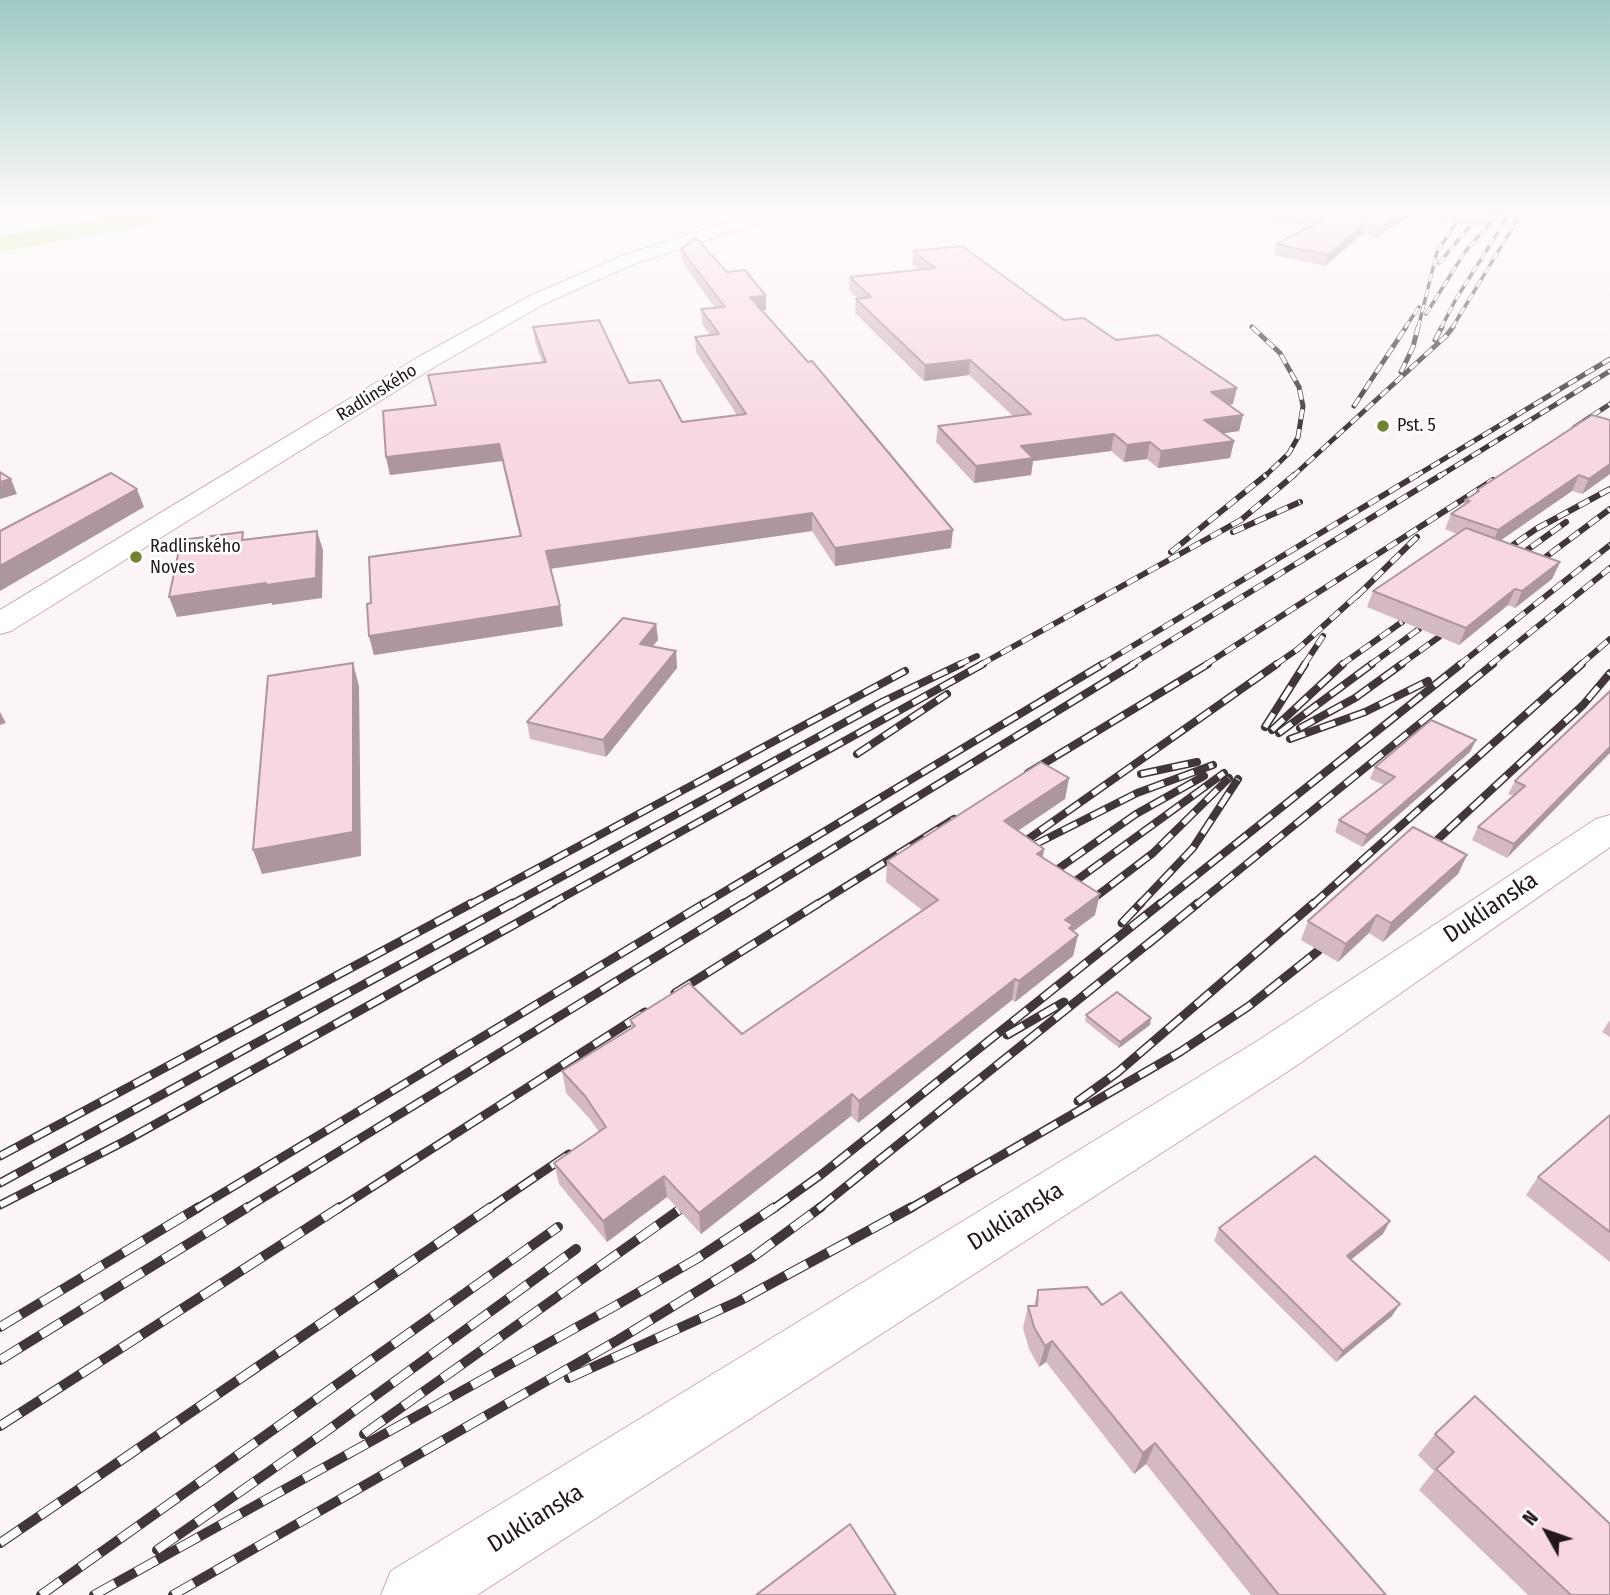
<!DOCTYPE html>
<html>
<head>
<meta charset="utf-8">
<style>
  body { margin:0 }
  #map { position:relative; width:1610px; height:1595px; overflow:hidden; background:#fcf5f7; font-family:"Fira Sans Condensed",sans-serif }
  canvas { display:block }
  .north { position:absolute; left:1512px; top:1497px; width:70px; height:70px; -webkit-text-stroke:5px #fff; paint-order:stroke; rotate:310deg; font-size:19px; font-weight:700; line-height:28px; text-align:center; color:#23171b }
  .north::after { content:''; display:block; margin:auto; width:24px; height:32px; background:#23171b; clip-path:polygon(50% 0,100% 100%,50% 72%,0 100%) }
</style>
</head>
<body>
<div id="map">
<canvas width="1610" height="1595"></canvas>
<div class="north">N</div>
</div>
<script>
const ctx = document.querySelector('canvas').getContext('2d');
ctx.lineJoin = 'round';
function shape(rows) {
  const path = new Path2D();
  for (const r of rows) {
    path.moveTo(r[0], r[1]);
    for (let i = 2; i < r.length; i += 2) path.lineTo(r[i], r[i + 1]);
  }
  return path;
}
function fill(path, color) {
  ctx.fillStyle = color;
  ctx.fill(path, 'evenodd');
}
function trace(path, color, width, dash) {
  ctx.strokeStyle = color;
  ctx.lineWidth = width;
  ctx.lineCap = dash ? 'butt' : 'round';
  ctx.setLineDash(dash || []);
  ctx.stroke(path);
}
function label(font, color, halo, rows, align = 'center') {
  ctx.font = font + ' "Fira Sans Condensed",sans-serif';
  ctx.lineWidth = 5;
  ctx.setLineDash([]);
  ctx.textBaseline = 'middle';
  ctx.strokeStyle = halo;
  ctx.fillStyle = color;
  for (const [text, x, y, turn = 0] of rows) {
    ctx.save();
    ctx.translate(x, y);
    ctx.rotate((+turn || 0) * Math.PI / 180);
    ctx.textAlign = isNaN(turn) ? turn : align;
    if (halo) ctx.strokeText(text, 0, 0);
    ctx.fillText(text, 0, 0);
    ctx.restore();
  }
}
fill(shape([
  [143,211,194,211,191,216,182,218,0,252,0,236,143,211]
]), '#d3eb8f');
const minor = shape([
  [1610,815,1610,847,1293,1068,477,1595,381,1595,391,1571,1259,1040,1596,819,1610,815]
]);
const major = shape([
  [764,211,787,211,785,214,636,263,544,304,436,366,11,631,0,634,0,610,420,356,530,296,624,255,764,211]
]);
trace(minor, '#caabb4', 2);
trace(major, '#caabb4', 2);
fill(minor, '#fff');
fill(major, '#fff');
const railFar5 = shape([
  [1439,263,1471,225],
  [1426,314,1465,252,1500,211],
  [1405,328,1419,307],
  [1418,328,1437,252,1456,223],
  [1441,328,1456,299,1510,213],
  [1452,328,1522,212]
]);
const railFar4 = shape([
  [1252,327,1280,353,1299,387,1303,406,1298,437,1289,453,1264,477],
  [1435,340,1442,327],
  [1401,372,1413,347,1418,327],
  [1354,406,1406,327],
  [1575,427,1610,404],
  [1292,477,1446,336,1453,327],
  [1414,477,1610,359],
  [1438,477,1610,371]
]);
const railFar3 = shape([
  [1233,532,1300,502],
  [1171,552,1266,475],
  [1497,556,1536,529,1610,489],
  [1512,561,1566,522],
  [1531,568,1610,509],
  [1357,596,1417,537],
  [958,665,977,656],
  [980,665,1241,520,1294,475],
  [1101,665,1417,475],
  [1131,665,1441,475],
  [1205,665,1493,480],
  [1275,665,1298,649,1363,590],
  [1304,665,1323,636],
  [1341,665,1402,622],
  [1370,665,1419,629],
  [1400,665,1439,637],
  [1459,665,1610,545],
  [1490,665,1610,568],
  [1580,665,1610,639]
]);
const railFar2 = shape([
  [1265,727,1305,664],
  [1300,728,1355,698,1402,664],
  [1272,730,1343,664],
  [1279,733,1372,664],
  [1290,739,1365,712,1428,681],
  [857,754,947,694],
  [1028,773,1208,664],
  [1141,774,1197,762],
  [1034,845,1137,793,1213,765],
  [1014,849,1277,664],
  [1424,852,1583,705,1610,673],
  [1045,878,1136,814,1204,776],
  [1063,890,1224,773],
  [469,905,905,671],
  [510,905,884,701,961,664],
  [549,905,983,664],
  [702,905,1103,664],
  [741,905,1134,664],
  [816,905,954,819],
  [1085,905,1153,853,1229,778],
  [1139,905,1193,848,1238,779],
  [1159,905,1461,664],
  [1196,905,1493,664],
  [1312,905,1582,664]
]);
const railFar1 = shape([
  [1085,905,1087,903],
  [1122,923,1141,903],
  [1148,944,1198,903],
  [675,993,819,903],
  [1007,1035,1064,1002],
  [1078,1101,1118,1072,1314,903],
  [0,1156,472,903],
  [0,1183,513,903],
  [0,1205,127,1140,553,903],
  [196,1209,705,903],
  [245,1209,744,903],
  [338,1209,645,1012],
  [488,1209,569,1154],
  [773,1209,822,1174,1161,903],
  [818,1209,1155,938],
  [909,1209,1180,1052,1249,1006,1318,951]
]);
const rail = shape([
  [0,1327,199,1207],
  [0,1360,248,1207],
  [569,1378,739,1301,912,1207],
  [0,1426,340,1207],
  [364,1434,679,1210],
  [0,1543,491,1207],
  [157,1550,324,1433,576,1249],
  [41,1595,558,1227],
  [94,1595,615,1306,698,1258,775,1207],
  [173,1595,618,1340,753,1257,821,1207]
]);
trace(railFar5, '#413639', 3.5);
trace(railFar4, '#413639', 5);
trace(railFar3, '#413639', 6);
trace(railFar2, '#413639', 8);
trace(railFar1, '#413639', 9);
trace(rail, '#413639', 10);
trace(railFar5, '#fff', 2.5, [8]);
trace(railFar4, '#fff', 3.5, [10]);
trace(railFar3, '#fff', 4.5, [12]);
trace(railFar2, '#fff', 5, [16]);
trace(railFar1, '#fff', 6, [19]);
trace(rail, '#fff', 8, [24]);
fill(shape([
  [1226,211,1494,211,1483,226,1411,216,1383,232,1380,238,1362,234,1325,266,1274,255,1276,244,1310,227],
  [681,249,727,272,766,296,766,310,762,310,951,548,835,566,812,531,550,569,563,626,374,655,369,636,371,603,520,537,502,461,390,475,386,457,435,406,428,375,543,363,535,342,533,327,629,383,682,422,737,415,696,352,695,337,710,335,702,324,701,309,715,308,682,262],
  [913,251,1064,320,1116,340,1233,404,1229,405,1243,415,1239,431,1222,433,1234,441,1230,458,1158,468,1147,459,1124,462,1111,451,1033,461,1031,475,974,483,936,442,938,426,1013,416,969,375,924,381,855,313,856,299,858,299,849,290,850,277,920,270,912,264],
  [1592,415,1610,474,1582,494,1572,491,1500,541,1560,562,1552,579,1515,608,1508,605,1459,645,1367,607,1373,591,1457,534,1445,529,1451,514,1463,506,1465,500,1475,493,1477,490],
  [656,624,658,640,652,647,676,651,677,668,606,757,530,739,527,722],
  [1610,691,1507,858,1472,840,1478,827,1513,796,1508,794,1515,781],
  [1470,752,1362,847,1335,832,1339,820,1384,785,1370,779,1375,767],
  [1069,778,1065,799,1018,831,1095,915,1073,931,1078,935,1073,956,1015,1002,1012,1000,858,1123,851,1116,701,1234,667,1197,607,1242,559,1184,554,1163,599,1132,589,1118,566,1093,562,1071,631,1028,630,1020,742,1034,922,910,886,882,887,861],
  [1467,855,1458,874,1383,942,1369,933,1338,962,1301,940,1308,921],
  [1086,1015,1150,1025,1119,1048,1085,1021],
  [1610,1020,1610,1037,1602,1032],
  [1610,1115,1610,1262,1526,1195,1538,1177],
  [1219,1228,1383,1234,1351,1260,1392,1316,1336,1362,1214,1241],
  [1038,1290,1102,1305,1386,1595,1251,1595,1146,1464,1134,1474,1046,1362,1039,1367,1029,1349,1023,1328,1028,1306,1034,1306],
  [1435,1434,1610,1595,1528,1595,1419,1490,1434,1471,1418,1455]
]), '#d4b9c1');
fill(shape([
  [1406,211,1412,211,1411,216,1383,232,1380,238,1383,228,1386,222],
  [1490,211,1494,211,1483,226,1486,216],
  [1365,223,1362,234,1325,266,1328,255],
  [766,296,766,310,750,312,750,297],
  [970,360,969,375,924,381,925,365],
  [1237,388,1233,404,1207,408,1211,392],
  [1243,415,1239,431,1200,437,1204,420],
  [1114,434,1111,451,1033,461,1031,475,974,483,976,466,1021,446],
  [1234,441,1230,458,1158,468,1161,451],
  [1150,442,1147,459,1124,462,1127,445],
  [499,444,502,461,390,475,386,457],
  [1610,464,1610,474,1582,494,1589,479],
  [1579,475,1572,491,1492,546,1498,530],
  [11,479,17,494,0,499,0,482],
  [137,489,144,507,0,591,0,566],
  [812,513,812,531,548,569,546,551],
  [953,530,951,548,835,566,835,548],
  [317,531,323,550,322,598,272,605,272,603,177,617,169,597],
  [1560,562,1552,579,1515,608,1522,591],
  [1515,589,1508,605,1459,645,1466,628],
  [560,606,563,626,374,655,369,636],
  [656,624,658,640,641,660,640,644],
  [676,651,677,668,606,757,603,740],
  [353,663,359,686,361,856,262,874,253,850],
  [0,712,6,723,0,725],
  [1476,740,1470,752,1362,847,1367,835],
  [1610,747,1610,753,1507,858,1514,844],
  [1069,778,1065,799,1001,842,1004,821],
  [1044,849,1041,870,1037,854],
  [1467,855,1458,874,1383,942,1391,923],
  [1100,894,1095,915,1071,933,1078,935,1073,956,1015,1002,1019,981,1065,920],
  [1377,915,1369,933,1338,962,1346,944],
  [1015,979,1012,1000,858,1123,859,1101],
  [1151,1018,1150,1025,1119,1048,1120,1042],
  [852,1094,851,1116,701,1234,699,1213],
  [664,1176,667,1197,607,1242,603,1221],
  [1390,1221,1383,1234,1340,1268,1347,1256],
  [1400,1304,1392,1316,1336,1362,1343,1351],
  [1052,1341,1046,1362,1039,1367,1045,1346],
  [1155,1443,1146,1464,1134,1474,1143,1453]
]), '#ad969d');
const building = shape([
  [1281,211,1406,211,1386,222,1383,228,1365,223,1328,255,1276,244,1325,219,1281,211],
  [1445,211,1490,211,1486,216,1445,211],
  [696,238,727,272,745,270,766,296,750,297,808,362,812,361,953,530,835,548,812,513,546,551,560,606,369,636,367,604,371,603,369,557,521,536,499,444,386,457,383,411,436,405,428,375,546,362,533,327,599,320,629,383,660,380,682,422,746,414,695,337,719,334,701,309,725,307,681,249,696,238],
  [962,246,1064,320,1084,318,1116,340,1158,335,1237,388,1211,392,1243,415,1204,420,1234,441,1161,451,1150,442,1127,445,1114,434,1021,446,1033,458,976,466,938,426,1031,414,970,360,925,365,856,299,871,297,850,277,935,268,913,251,962,246],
  [1592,415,1610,420,1610,464,1589,479,1579,475,1498,530,1451,514,1470,501,1465,500,1479,491,1477,490,1592,415],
  [0,472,11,479,0,482,0,472],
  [111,473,137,489,0,566,0,531,111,473],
  [1466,528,1560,562,1522,591,1515,589,1466,628,1373,591,1466,528],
  [317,531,316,578,266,585,266,583,169,597,181,540,243,532,242,540,317,531],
  [623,618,656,624,640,644,676,651,603,740,527,722,623,618],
  [353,663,353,832,253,850,268,676,353,663],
  [1610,691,1610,747,1514,844,1478,827,1525,786,1515,781,1610,691],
  [1431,720,1476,740,1367,835,1339,820,1395,777,1375,767,1431,720],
  [1041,762,1069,778,1004,821,1044,849,1037,854,1100,894,1065,920,1073,925,1069,928,1078,935,1019,981,1015,979,859,1101,852,1094,699,1213,664,1176,603,1221,554,1163,606,1127,585,1096,562,1071,635,1026,630,1020,689,983,742,1034,938,900,887,861,1041,762],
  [1413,827,1467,855,1391,923,1377,915,1346,944,1308,921,1413,827],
  [1117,992,1151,1018,1120,1042,1086,1015,1117,992],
  [1610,1115,1610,1232,1538,1177,1610,1115],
  [1315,1156,1390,1221,1347,1256,1400,1304,1343,1351,1219,1228,1315,1156],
  [1087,1287,1102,1305,1121,1292,1386,1595,1279,1595,1155,1443,1143,1453,1052,1341,1045,1346,1034,1327,1028,1306,1037,1306,1038,1290,1087,1287],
  [1475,1396,1610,1524,1610,1595,1571,1595,1436,1469,1454,1452,1435,1434,1475,1396],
  [850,1524,896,1595,756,1595,850,1524]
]);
fill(building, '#f7d7e0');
trace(building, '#ad969d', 2);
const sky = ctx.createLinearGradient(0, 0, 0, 434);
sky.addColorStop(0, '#9fcac4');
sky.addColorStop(0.49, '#fefafb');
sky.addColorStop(1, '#fefafb00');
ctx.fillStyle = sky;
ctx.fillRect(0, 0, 1610, 434);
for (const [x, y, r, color] of [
  [1383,426,7,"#718333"],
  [136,557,7,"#718333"]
]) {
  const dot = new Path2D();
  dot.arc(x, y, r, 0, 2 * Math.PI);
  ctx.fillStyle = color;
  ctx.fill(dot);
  trace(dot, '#fff', 2.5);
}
label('18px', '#23171b', '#fff', [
  ["Radlinského",377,393,-32]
]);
label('18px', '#23171b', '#fff', [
  ["Pst. 5",1397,426],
  ["Radlinského",150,547],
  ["Noves",150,568]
], 'left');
label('24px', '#23171b', '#fff', [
  ["Duklianska",1491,908,-34],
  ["Duklianska",1016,1217,-32],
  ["Duklianska",536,1519,-32]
]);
</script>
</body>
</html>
